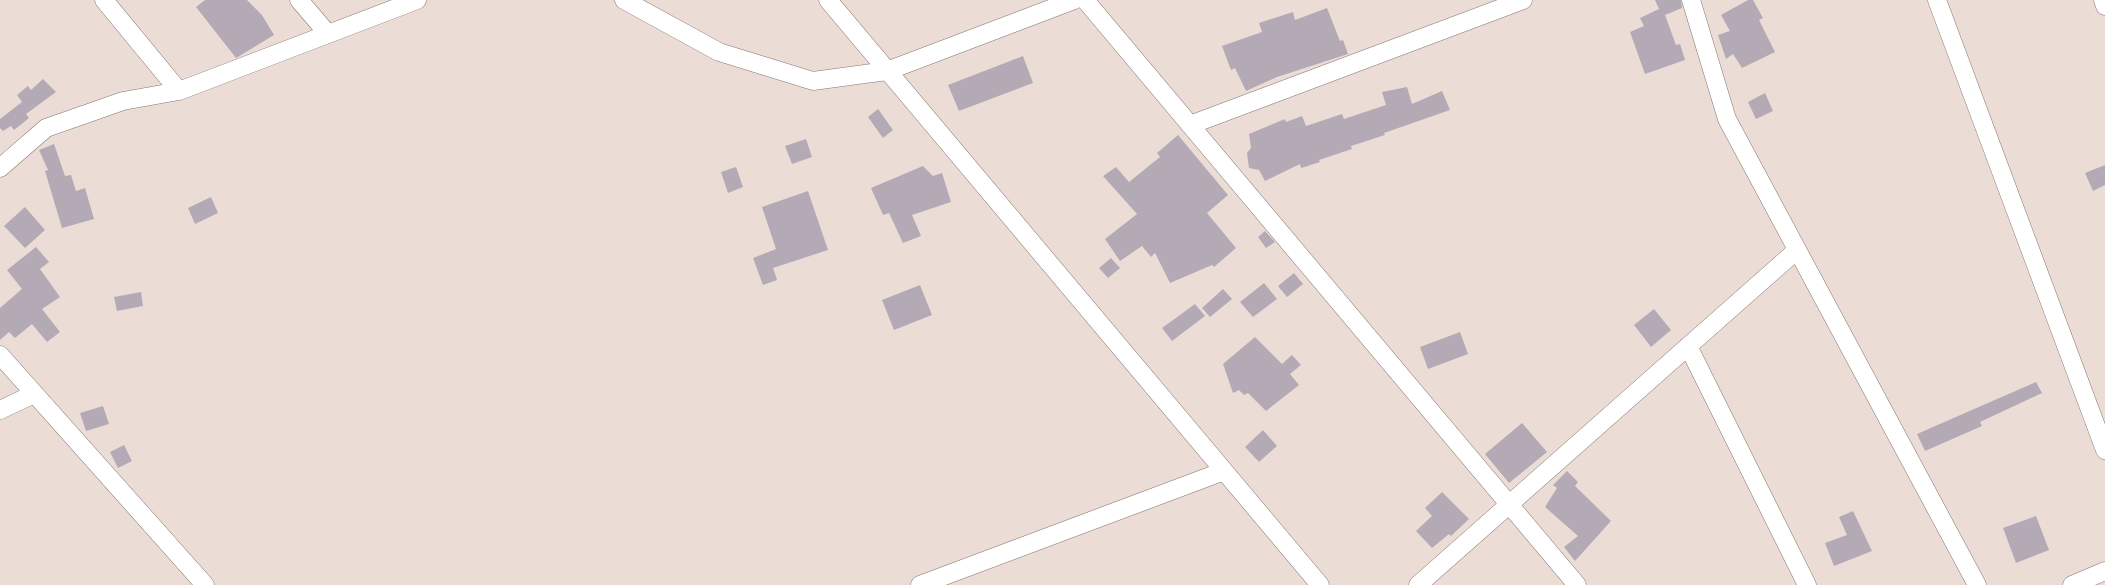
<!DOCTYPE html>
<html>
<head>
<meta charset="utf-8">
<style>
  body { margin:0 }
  canvas { display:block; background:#ebdcd6 }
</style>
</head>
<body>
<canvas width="2105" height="585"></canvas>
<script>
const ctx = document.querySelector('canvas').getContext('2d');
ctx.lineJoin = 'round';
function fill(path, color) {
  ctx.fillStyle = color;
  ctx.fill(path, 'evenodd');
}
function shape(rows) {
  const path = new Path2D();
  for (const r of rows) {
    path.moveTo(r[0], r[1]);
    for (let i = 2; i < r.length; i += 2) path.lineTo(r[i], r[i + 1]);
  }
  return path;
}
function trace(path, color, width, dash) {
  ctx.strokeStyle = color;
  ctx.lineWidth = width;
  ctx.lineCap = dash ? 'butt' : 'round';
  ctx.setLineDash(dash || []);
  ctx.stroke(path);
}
fill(shape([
  [205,0,247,0,262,15,274,35,236,58,196,7],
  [1655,0,1681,0,1682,8,1665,15,1676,45,1680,44,1685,60,1645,74,1630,32,1644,26,1640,18,1659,9],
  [1748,0,1753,0,1763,18,1759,20,1775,52,1742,68,1733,54,1726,59,1718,35,1730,31,1721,15],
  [1327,8,1340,41,1343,40,1348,54,1277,77,1246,91,1235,68,1231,70,1222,46,1262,32,1259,23,1293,12,1295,20],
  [1023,56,1033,83,959,111,948,85],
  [43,79,56,92,26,114,29,118,14,130,11,126,3,131,0,128,0,119,22,102,17,95,28,86,31,90],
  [1407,87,1412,104,1442,91,1450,110,1384,133,1385,135,1351,146,1352,149,1319,160,1320,162,1301,168,1300,164,1265,181,1259,170,1249,168,1247,153,1251,148,1249,134,1285,119,1286,122,1302,116,1306,126,1342,114,1344,119,1386,105,1382,92],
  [1765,93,1773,111,1756,119,1748,102],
  [878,109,893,130,883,138,868,117],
  [1178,135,1228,195,1207,213,1236,248,1214,267,1212,265,1170,283,1155,253,1151,257,1142,246,1120,261,1105,239,1137,214,1103,176,1116,167,1129,182,1160,157,1157,153],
  [806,139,812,157,792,164,785,146],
  [54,144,65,176,71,175,76,191,85,188,94,219,62,228,45,171,48,170,39,150],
  [2105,165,2105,185,2093,191,2085,173],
  [923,166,933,176,942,173,951,202,912,215,921,236,903,243,889,213,883,215,871,188],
  [736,167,743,187,728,193,721,172],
  [808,191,828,250,773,268,777,280,763,285,753,258,776,249,762,207],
  [211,197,218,213,195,224,188,208],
  [25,207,45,230,25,248,4,226],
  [1265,231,1275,242,1266,248,1258,237],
  [36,247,49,262,40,269,60,297,42,309,60,332,47,342,32,324,15,338,9,332,0,340,0,308,22,289,7,270],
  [1111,258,1120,268,1108,278,1099,268],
  [1294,273,1303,284,1287,297,1278,286],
  [1264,283,1277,299,1253,317,1240,302],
  [920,285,932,315,894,330,882,300],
  [1223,289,1232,299,1210,317,1202,308],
  [141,292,143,306,117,311,114,297],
  [1195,304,1205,316,1172,341,1162,328],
  [1654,309,1671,330,1651,347,1634,325],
  [1460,332,1468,354,1428,369,1420,347],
  [1255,337,1282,364,1292,355,1301,365,1290,374,1299,385,1266,411,1248,393,1244,395,1239,390,1233,393,1223,364],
  [2036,382,2042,393,1980,422,1982,426,1925,451,1917,434],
  [103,406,109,424,86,431,80,413],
  [1522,423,1547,452,1509,483,1485,454],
  [1263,430,1277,446,1259,462,1245,447],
  [124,445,132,461,118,468,110,452],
  [1567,471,1578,482,1575,486,1611,521,1575,561,1564,547,1578,536,1545,507,1557,488,1553,485],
  [1442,492,1469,519,1451,536,1449,534,1432,548,1416,531,1432,516,1425,508],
  [1853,511,1872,551,1834,566,1825,543,1847,535,1839,517],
  [2036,516,2049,550,2016,563,2003,528]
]), '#b4aab6');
const minor = shape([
  [104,0,179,91],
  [299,0,328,34],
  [624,0,719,52,813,81,887,71,1074,0],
  [828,0,1320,585],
  [1085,0,1577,585],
  [1691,0,1727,119,1977,585],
  [1937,0,2105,450],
  [2103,0,2105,6],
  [1190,125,1523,0],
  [0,168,46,128,123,101,179,91,417,0],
  [1688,346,1807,585],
  [0,355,205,585],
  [0,410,34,394],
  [920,585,1224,471],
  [1418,585,1797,250],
  [2072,585,2105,571]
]);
trace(minor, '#847771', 19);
trace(minor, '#fff', 18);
</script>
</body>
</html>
